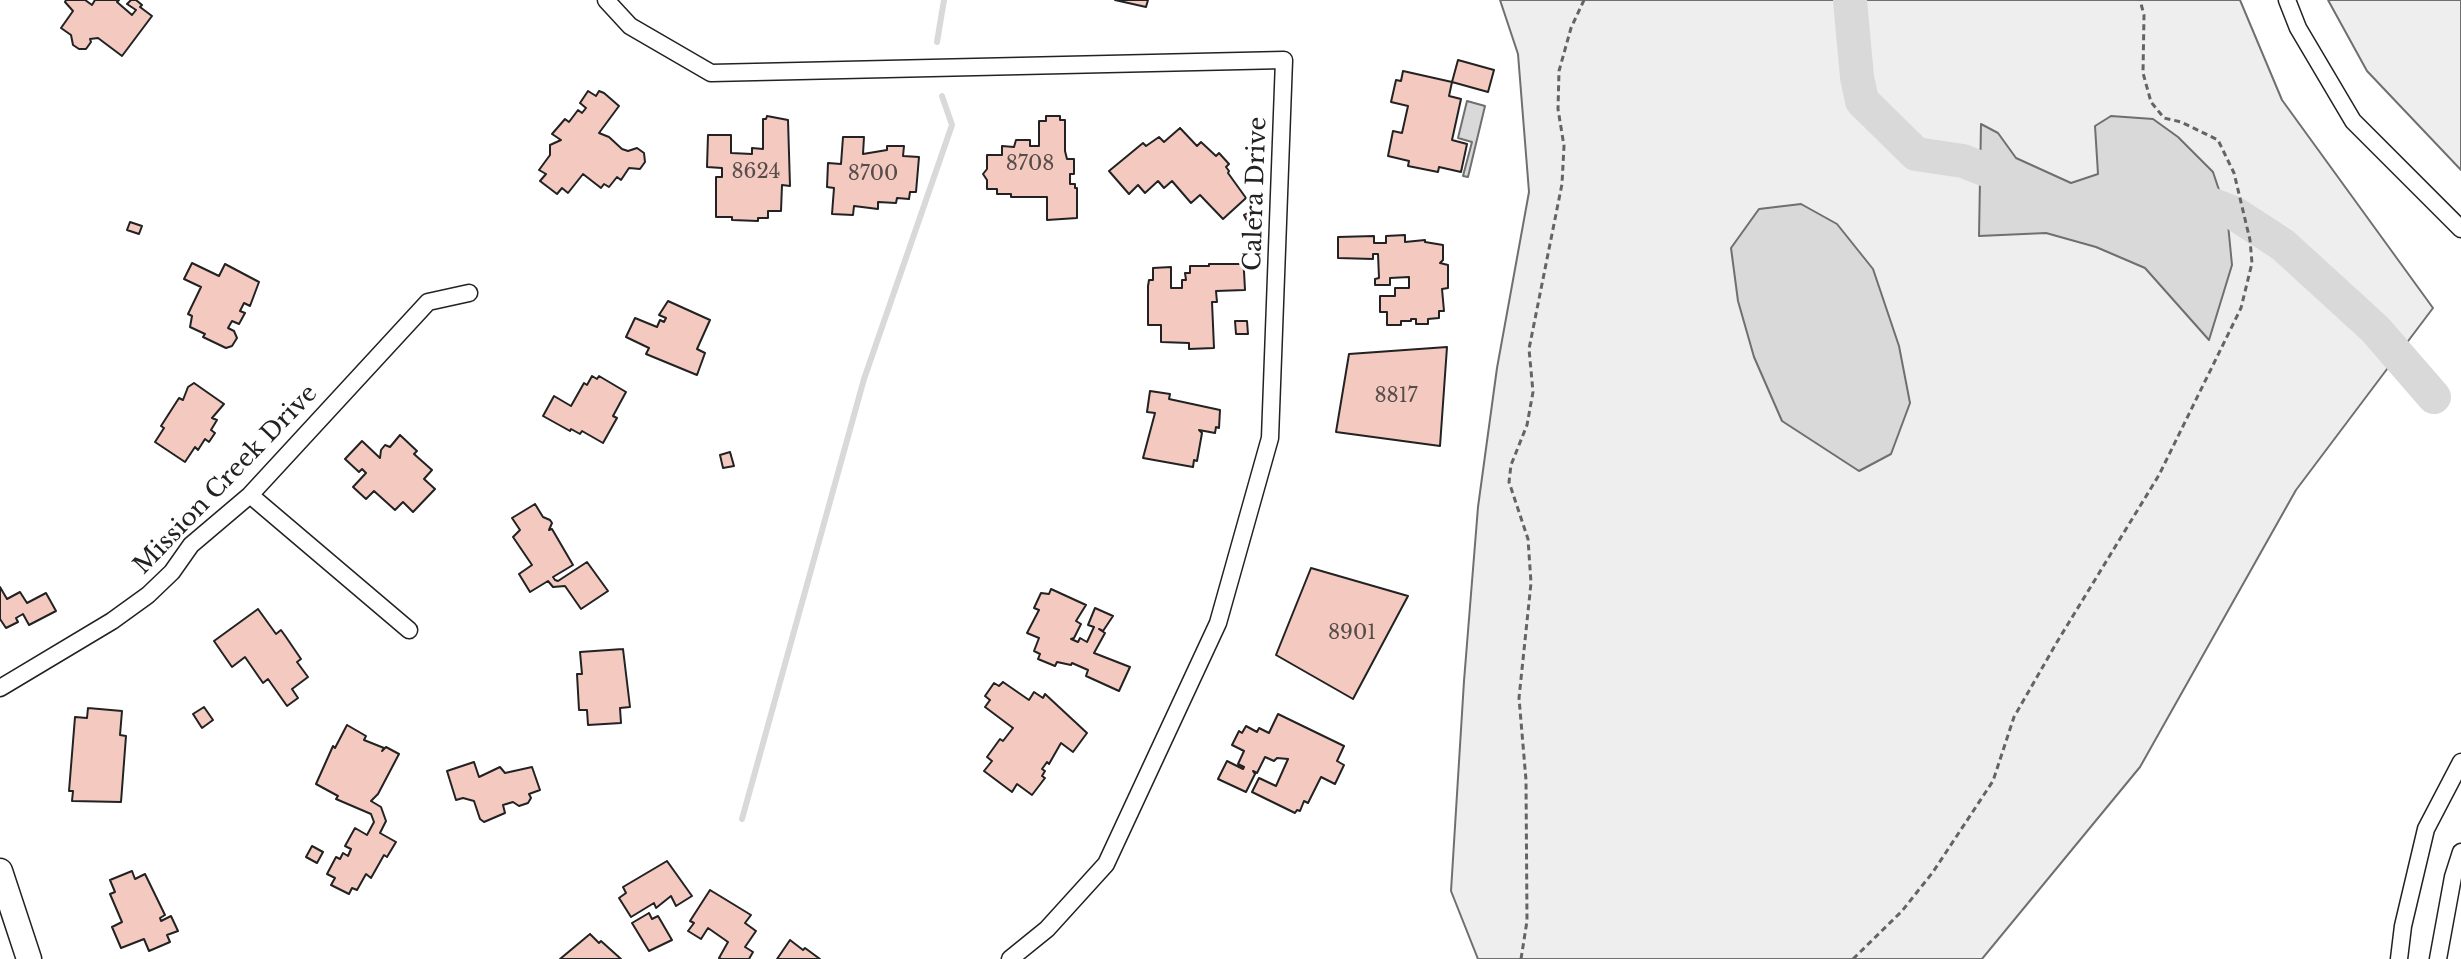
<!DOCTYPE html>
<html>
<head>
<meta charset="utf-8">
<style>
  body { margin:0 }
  canvas { display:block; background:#fff }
</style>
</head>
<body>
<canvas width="2461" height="959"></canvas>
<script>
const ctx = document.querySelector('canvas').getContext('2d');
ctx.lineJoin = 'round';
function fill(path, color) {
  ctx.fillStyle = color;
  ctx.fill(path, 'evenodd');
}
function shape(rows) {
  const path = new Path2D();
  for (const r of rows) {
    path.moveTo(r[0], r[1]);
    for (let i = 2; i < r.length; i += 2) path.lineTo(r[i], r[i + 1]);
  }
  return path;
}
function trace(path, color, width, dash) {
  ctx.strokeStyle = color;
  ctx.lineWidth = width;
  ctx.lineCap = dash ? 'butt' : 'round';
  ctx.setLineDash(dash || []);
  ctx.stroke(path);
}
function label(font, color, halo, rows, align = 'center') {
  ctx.font = font + ' "Libre Baskerville",serif';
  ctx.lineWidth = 6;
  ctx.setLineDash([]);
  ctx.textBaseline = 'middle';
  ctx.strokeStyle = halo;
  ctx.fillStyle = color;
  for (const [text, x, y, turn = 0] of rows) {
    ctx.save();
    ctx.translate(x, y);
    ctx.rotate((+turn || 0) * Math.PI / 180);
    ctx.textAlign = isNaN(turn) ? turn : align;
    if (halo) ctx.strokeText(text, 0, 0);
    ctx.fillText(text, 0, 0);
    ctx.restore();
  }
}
const green = shape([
  [1500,0,2240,0,2282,100,2433,308,2296,490,2140,767,1982,959,1478,959,1451,891,1464,681,1478,507,1497,368,1529,192,1518,54,1500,0],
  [2328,0,2461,0,2461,170,2367,71,2328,0]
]);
fill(green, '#eee');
trace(green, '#6f6f6f', 2);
const water = shape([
  [1467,101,1485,106,1468,177,1463,176,1472,142,1458,138,1467,101],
  [2111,116,2153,119,2178,137,2213,172,2227,214,2232,265,2209,340,2145,268,2096,247,2046,233,1979,236,1981,124,1998,133,2016,158,2071,183,2098,174,2095,126,2111,116],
  [1801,204,1837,224,1873,269,1899,346,1910,403,1891,454,1859,471,1782,421,1754,357,1738,301,1731,248,1759,209,1801,204]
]);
fill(water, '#d9d9d9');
trace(water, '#6f6f6f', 2);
trace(shape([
  [937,42,944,0],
  [742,819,864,379,952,125,942,96]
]), '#d9d9d9', 6);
trace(shape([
  [1850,0,1857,77,1862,101,1916,154,1963,161,2022,184],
  [2182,201,2208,203,2234,213,2283,245,2375,329,2434,397]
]), '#d9d9d9', 34);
const building = shape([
  [66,0,85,0,92,5,95,0,119,0,117,2,132,15,136,10,127,4,131,0,136,0,142,5,140,7,152,16,122,56,98,38,90,39,91,42,86,49,79,49,73,45,71,35,61,28,73,11,65,2,66,0],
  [1115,0,1148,0,1146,7,1115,0],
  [1458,60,1494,70,1488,92,1452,82,1458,60],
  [1403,71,1452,82,1449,96,1461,99,1452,140,1467,144,1461,172,1439,167,1438,172,1408,166,1409,161,1388,156,1393,131,1402,133,1408,106,1391,102,1396,80,1401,81,1403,71],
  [588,91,596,96,599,91,604,93,619,106,599,133,609,137,622,149,628,151,637,148,644,153,645,162,640,169,629,168,621,180,617,177,609,187,604,184,601,188,583,174,568,193,562,188,557,194,540,181,546,174,539,170,550,155,550,145,561,140,552,134,565,119,569,122,578,110,582,113,586,108,580,103,588,91],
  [767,116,788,120,790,186,782,185,781,211,768,211,768,218,758,218,758,221,732,220,732,217,716,217,716,177,722,177,722,168,707,167,708,135,731,135,731,153,752,154,752,148,763,149,763,119,766,119,767,116],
  [1046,116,1060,116,1060,120,1065,120,1065,151,1067,159,1074,159,1074,174,1070,174,1070,184,1075,184,1075,188,1077,188,1077,218,1047,220,1047,197,1011,197,1011,194,997,194,997,189,987,189,987,180,983,174,987,169,987,155,1002,155,1002,146,1014,147,1016,140,1030,140,1030,146,1039,146,1039,121,1046,121,1046,116],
  [1180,128,1197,146,1201,142,1216,156,1219,153,1229,164,1226,167,1229,171,1228,173,1246,198,1223,219,1200,195,1191,203,1172,181,1164,188,1158,181,1145,193,1138,185,1129,194,1109,171,1143,143,1146,146,1159,137,1164,142,1180,128],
  [843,137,864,137,863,154,887,150,887,146,904,146,903,156,919,157,916,192,910,192,909,199,897,198,896,203,878,202,878,209,854,206,853,215,832,214,834,188,827,187,828,163,841,164,843,137],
  [1253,210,1258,221,1249,225,1244,215,1253,210],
  [130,222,142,226,139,234,127,230,130,222],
  [1405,235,1405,242,1425,240,1425,242,1443,245,1443,260,1440,263,1448,265,1448,288,1442,289,1444,311,1439,311,1439,318,1428,319,1428,324,1416,324,1416,319,1411,319,1411,321,1401,321,1401,325,1387,325,1387,312,1380,312,1380,296,1395,296,1395,288,1409,288,1409,277,1390,278,1390,285,1375,285,1375,279,1379,278,1378,254,1373,254,1373,259,1338,258,1338,237,1374,236,1374,243,1386,243,1386,236,1405,235],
  [192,263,219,276,225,264,259,282,250,306,244,303,240,311,245,313,239,324,232,321,228,328,234,331,237,338,232,346,226,348,203,337,205,334,190,327,192,316,188,314,201,287,184,279,192,263],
  [1209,264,1243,264,1244,271,1245,290,1216,291,1217,302,1212,302,1214,348,1189,349,1189,343,1161,342,1161,325,1148,325,1148,286,1149,280,1153,280,1153,268,1171,267,1171,288,1182,288,1182,280,1186,280,1185,273,1190,273,1190,266,1209,266,1209,264],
  [668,301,710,320,697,349,705,353,697,375,646,354,649,348,626,337,635,318,657,327,660,320,664,322,666,318,659,315,668,301],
  [1235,321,1247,321,1248,334,1236,334,1235,321],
  [1447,347,1440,446,1336,432,1349,354,1447,347],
  [592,376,597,379,599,376,626,392,613,416,617,418,603,443,582,431,580,434,571,429,570,431,543,416,554,396,571,406,584,383,587,385,592,376],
  [194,383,224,404,212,418,217,420,211,430,215,433,209,442,205,439,198,450,195,447,185,462,155,442,164,428,161,426,179,398,183,400,188,387,194,383],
  [1150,391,1170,394,1169,399,1220,410,1219,428,1216,427,1215,433,1199,430,1202,433,1197,461,1194,460,1193,467,1143,458,1155,413,1147,412,1150,391],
  [400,435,417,451,414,454,432,470,424,479,435,489,413,512,403,502,395,510,374,491,366,499,353,487,366,473,362,469,359,472,345,459,362,441,380,458,381,450,385,445,390,447,400,435],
  [730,452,734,466,723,468,720,455,730,452],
  [535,504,543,517,550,520,552,523,549,530,552,529,573,565,553,577,555,580,558,581,587,562,608,591,581,609,565,586,553,587,548,581,530,592,519,574,532,565,513,537,520,530,512,518,535,504],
  [1311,568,1408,596,1353,699,1276,655,1311,568],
  [0,587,7,599,20,592,27,603,46,593,56,611,29,625,23,614,16,618,18,622,6,628,0,619,0,587],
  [1051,589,1086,605,1076,621,1081,624,1074,638,1071,639,1078,642,1080,638,1087,642,1094,627,1088,625,1095,608,1113,616,1103,631,1099,629,1105,633,1094,653,1130,667,1119,691,1086,676,1088,670,1072,663,1071,665,1057,662,1055,666,1038,659,1040,654,1034,651,1039,638,1027,633,1039,610,1034,608,1041,593,1049,594,1051,589],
  [258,609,276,634,281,630,286,637,301,659,297,662,308,677,292,689,298,698,287,706,268,679,263,683,245,657,232,667,214,641,258,609],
  [623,649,630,707,620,708,621,723,588,725,587,710,579,710,577,674,582,674,580,652,623,649],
  [1003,682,1029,700,1034,692,1043,698,1045,694,1087,733,1073,752,1061,743,1049,764,1047,762,1042,769,1045,771,1042,776,1045,778,1032,795,1017,784,1012,792,984,771,992,761,987,757,1000,739,1003,741,1013,728,985,707,990,700,985,696,994,683,999,686,1003,682],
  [204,707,213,720,202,728,193,714,204,707],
  [88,708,122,711,120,735,126,736,121,802,72,801,73,791,69,791,75,717,87,718,88,708],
  [1278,714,1344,746,1337,761,1344,765,1335,784,1321,777,1308,803,1304,801,1300,811,1297,810,1295,813,1252,792,1259,778,1276,786,1288,759,1277,758,1274,761,1265,757,1257,773,1253,771,1255,774,1246,792,1218,779,1227,761,1243,769,1244,767,1238,764,1244,751,1232,745,1239,731,1242,733,1246,726,1257,732,1259,728,1269,733,1278,714],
  [347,725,366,736,364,740,384,748,382,751,386,747,399,754,378,794,371,801,381,807,386,821,380,833,396,842,387,857,384,855,371,878,366,874,357,890,352,888,349,894,331,885,335,878,327,874,336,857,340,859,343,853,348,856,351,849,345,846,355,828,367,835,374,822,371,814,336,799,338,796,316,784,333,746,335,748,347,725],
  [474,762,479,777,500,767,505,773,532,767,540,790,529,794,531,798,528,803,519,806,513,802,503,805,505,813,484,822,480,819,474,801,463,798,456,800,447,771,474,762],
  [312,846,323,852,317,863,306,857,312,846],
  [667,861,692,896,676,906,671,896,656,908,654,903,631,917,619,898,626,893,623,887,667,861],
  [132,871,135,879,145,874,165,915,160,918,161,921,171,916,178,931,167,935,170,942,149,951,144,939,121,948,112,927,122,922,110,894,115,892,110,880,132,871],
  [710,890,751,915,745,923,756,931,745,947,753,952,749,959,721,959,719,958,728,942,708,928,701,939,688,931,694,923,690,921,710,890],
  [649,913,652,919,658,916,672,940,649,951,632,923,649,913],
  [590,934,599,943,601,941,621,959,560,959,590,934],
  [790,940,803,950,805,948,820,959,777,959,790,940]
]);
fill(building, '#f3c9c0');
trace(building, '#222', 2);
const street = shape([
  [606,0,630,26,711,73,1284,60,1270,438,1218,623,1106,864,1047,929,1010,959],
  [2287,0,2298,28,2353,121,2461,229],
  [250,495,409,630],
  [0,688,112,621,148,595,172,572,191,545,250,495,428,302,469,293],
  [2399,959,2403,926,2426,829,2461,762],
  [2438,959,2453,877,2461,852]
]);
const secondary = shape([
  [0,871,29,959]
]);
trace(street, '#222', 19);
trace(secondary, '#222', 27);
trace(shape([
  [1521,959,1527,921,1526,780,1519,698,1531,583,1528,539,1509,482,1511,465,1527,425,1533,392,1529,349,1562,184,1564,146,1558,109,1559,71,1571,28,1584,0],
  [1853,959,1902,911,1933,872,1993,781,2014,717,2057,642,2159,475,2241,308,2252,263,2250,240,2234,173,2218,140,2181,122,2164,118,2151,102,2143,73,2144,15,2140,0]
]), '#646464', 3, [6, 4]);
trace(street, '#fff', 16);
trace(secondary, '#fff', 24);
label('20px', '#564c4a', null, [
  ["8708",1030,164],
  ["8624",756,172],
  ["8700",873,174],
  ["8817",1396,396],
  ["8901",1352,633]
]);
label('24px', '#222', '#fff', [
  ["Calera Drive",1256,194,-88],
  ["Mission Creek Drive",226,480,-46]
]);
</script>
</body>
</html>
